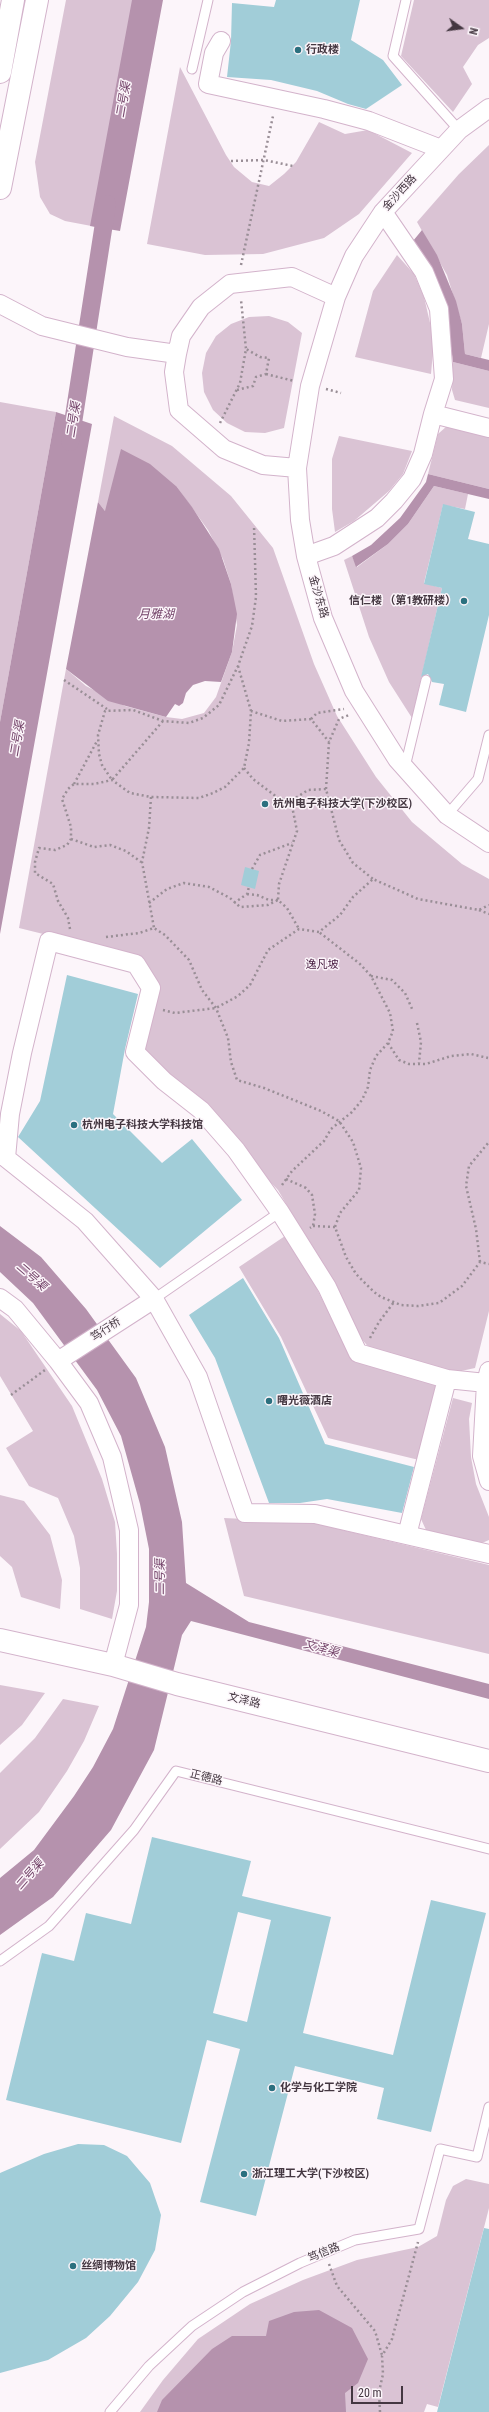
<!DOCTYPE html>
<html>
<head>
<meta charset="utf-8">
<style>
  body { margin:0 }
  #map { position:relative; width:489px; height:2412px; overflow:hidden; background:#fcf5fa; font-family:"Roboto Condensed",sans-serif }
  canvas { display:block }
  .north { position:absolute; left:441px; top:8px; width:40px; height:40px; -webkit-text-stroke:3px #fcf5fa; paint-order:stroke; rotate:104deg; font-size:11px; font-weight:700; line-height:16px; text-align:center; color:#443741 }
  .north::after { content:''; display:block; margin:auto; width:14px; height:18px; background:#443741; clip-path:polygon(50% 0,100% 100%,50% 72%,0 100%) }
  .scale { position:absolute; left:351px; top:2386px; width:52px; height:18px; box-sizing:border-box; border:2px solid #443741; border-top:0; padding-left:5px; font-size:12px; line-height:14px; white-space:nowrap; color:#443741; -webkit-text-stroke:3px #fcf5fa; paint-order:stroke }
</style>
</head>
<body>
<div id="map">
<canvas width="489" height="2412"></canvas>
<div class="north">N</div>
<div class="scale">20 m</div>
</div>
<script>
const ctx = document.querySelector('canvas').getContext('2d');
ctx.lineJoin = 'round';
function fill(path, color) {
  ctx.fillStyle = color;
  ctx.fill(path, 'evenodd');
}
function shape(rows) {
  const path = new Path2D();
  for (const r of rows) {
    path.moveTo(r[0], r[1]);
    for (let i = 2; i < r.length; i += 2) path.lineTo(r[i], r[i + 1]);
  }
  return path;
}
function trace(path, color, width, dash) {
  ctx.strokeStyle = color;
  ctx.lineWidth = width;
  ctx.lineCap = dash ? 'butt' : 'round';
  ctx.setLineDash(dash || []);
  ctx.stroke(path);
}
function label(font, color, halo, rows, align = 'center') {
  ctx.font = font + ' "Roboto Condensed","Noto Sans SC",sans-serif';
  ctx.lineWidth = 3;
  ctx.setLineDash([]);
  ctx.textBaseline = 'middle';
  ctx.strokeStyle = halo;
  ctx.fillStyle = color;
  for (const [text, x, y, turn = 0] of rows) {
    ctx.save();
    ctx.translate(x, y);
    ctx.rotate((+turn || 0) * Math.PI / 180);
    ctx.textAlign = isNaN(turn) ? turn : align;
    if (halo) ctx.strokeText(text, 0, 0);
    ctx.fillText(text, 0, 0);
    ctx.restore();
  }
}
fill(shape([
  [66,0,141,0,102,228,65,221,50,214,40,197,35,162],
  [414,0,489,0,489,38,478,45,463,67,472,84,453,112,401,56],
  [180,67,226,155,234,167,252,182,269,186,284,174,296,162,319,122,345,134,368,130,412,153,359,214,324,238,263,254,205,255,147,244],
  [489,145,489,324,481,358,465,354,462,324,447,275,417,222,459,174],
  [397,255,414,274,424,297,434,340,431,374,355,357,373,291],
  [269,316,288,322,302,333,284,428,265,433,245,432,227,423,213,410,204,392,202,373,206,353,216,336,231,324,249,317],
  [453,362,489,371,489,408,455,400,452,390],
  [0,402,56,412,0,722],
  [114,416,172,446,231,496,273,548,314,664,337,716,376,777,412,822,462,864,489,879,489,1311,475,1368,452,1373,372,1351,352,1328,303,1233,278,1190,147,1056,143,1040,156,984,144,959,19,928,66,669,86,686,125,706,166,717,182,719,204,713,216,697,232,652,237,625,231,584,223,559,208,530,177,487,105,511,98,502],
  [447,426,489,435,489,489,428,474,438,434],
  [339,436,412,451,403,474,389,491,354,521,335,532,332,509,332,459],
  [434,486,468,494,465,509,443,505,424,583,442,588,412,718,389,682,369,637,344,560,352,556,357,567,388,544,408,524],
  [285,1236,314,1283,351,1357,363,1364,437,1385,419,1460,328,1438,281,1337,239,1267],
  [0,1314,21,1331,72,1406,102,1479,115,1522,117,1554,117,1591,112,1619,80,1609,80,1568,74,1536,58,1498,29,1486,6,1448,33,1431,0,1376],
  [453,1398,472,1403,469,1419,471,1457,476,1484,489,1517,489,1540,482,1543,426,1530,421,1519],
  [0,1495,24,1501,50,1535,62,1580,60,1609,21,1597,12,1567,0,1556],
  [224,1518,309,1522,489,1565,489,1654,244,1596],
  [0,1685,45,1693,22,1725,0,1745],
  [63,1699,99,1706,84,1741,67,1771,39,1812,0,1849,0,1773,35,1738],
  [466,2179,489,2184,489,2208,438,2407,427,2404,424,2412,140,2412,163,2380,198,2339,250,2304,303,2280,357,2260,418,2247,437,2236,446,2200,453,2186]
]), '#dac3d4');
fill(shape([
  [132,0,163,0,120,231,90,226],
  [422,230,437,255,456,301,462,324,465,354,489,360,489,371,453,362,446,307,413,241],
  [56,412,92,424,0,934,0,722],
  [121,449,150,464,177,487,192,507,219,549,231,584,237,614,232,652,221,682,205,681,193,685,186,693,183,703,179,706,175,704,166,717,108,701,66,669,98,502,105,511],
  [428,474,489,489,489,499,434,486,408,524,388,544,356,567,352,556,371,545,400,518,426,482],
  [0,1226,41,1257,86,1309,136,1378,165,1447,182,1522,186,1583,249,1622,489,1684,489,1699,191,1621,182,1635,154,1750,111,1830,53,1897,0,1935,0,1878,34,1850,74,1796,93,1767,113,1729,146,1627,149,1602,149,1549,140,1504,121,1436,97,1390,33,1303,0,1272],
  [319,2310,352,2328,368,2359,358,2383,345,2393,346,2412,157,2412,162,2400,212,2349,232,2336,266,2336,269,2321,294,2312]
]), '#b592ad');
trace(shape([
  [70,442,107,204]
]), '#b592ad', 18);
fill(shape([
  [276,0,360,0,351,40,383,60,402,85,366,109,348,104,317,91,271,80,227,77,231,41,232,3,274,7],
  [443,504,475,512,468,539,489,544,489,615,466,712,439,705,444,684,432,682,428,674,421,677,442,588,424,584],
  [245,867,259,871,255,889,241,885],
  [67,975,138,994,125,1049,113,1114,162,1163,192,1139,242,1200,160,1268,18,1137,40,1101],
  [243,1278,279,1338,325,1444,414,1467,402,1513,327,1499,300,1503,269,1503,215,1358,189,1315],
  [152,1837,251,1861,242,1896,331,1917,303,2033,393,2055,431,1900,486,1913,431,2132,377,2119,384,2088,295,2066,256,2216,200,2202,240,2049,207,2040,181,2143,6,2100,42,1953,74,1961,86,1913,131,1924],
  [238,1912,271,1920,247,2022,213,2013],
  [78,2144,104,2145,127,2156,150,2183,161,2215,155,2250,138,2282,110,2316,86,2338,48,2360,0,2373,0,2173,44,2154],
  [484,2228,489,2229,489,2412,437,2412]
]), '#a1cdd8');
const lane = shape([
  [406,0,393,56,459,130],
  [192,69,208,0],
  [405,767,426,680],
  [447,815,478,779,489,735],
  [154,1299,280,1212],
  [0,1961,49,1926,134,1830,176,1771,489,1849],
  [110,2412,149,2366,192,2326,243,2292,300,2263,355,2240,419,2229,440,2149,477,2157,489,2107]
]);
const street = shape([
  [221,41,214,53,208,84,324,109,369,121,441,149],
  [489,108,459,130,419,173,383,212,354,256,336,297,310,386,297,468,300,520,306,556,323,618,354,691,397,759,447,815,489,843],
  [383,212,424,272,439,309,444,379,433,414],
  [0,304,42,326,127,347,177,354],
  [297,468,263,465,224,449,179,410,174,372,177,354,181,336,201,307,230,284,292,277,336,297],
  [306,556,334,546,377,518,394,501,412,479,423,454,433,414,489,428],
  [0,1298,15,1309,58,1361,89,1403,112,1457,129,1530,129,1605,113,1665],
  [58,1361,154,1299],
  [489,1371,486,1383,482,1456,489,1481],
  [486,1383,447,1379,358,1353,327,1287,280,1212,236,1150,201,1110,164,1081,135,1052,151,988,136,964,49,941,22,1053,10,1114,6,1158,85,1221,154,1299,198,1377,245,1513,315,1514,489,1554],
  [407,1535,447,1379]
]);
const primary = shape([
  [0,72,13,0],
  [0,188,37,0],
  [0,1640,113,1665,177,1684,489,1761]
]);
trace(lane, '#d3b3cb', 11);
trace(street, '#d3b3cb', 20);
trace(primary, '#d3b3cb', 24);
trace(shape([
  [231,161,264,160,293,166],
  [241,265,273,116],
  [266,374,294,381],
  [326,389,341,393],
  [237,390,253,386,256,377,266,374,269,358,260,357,246,349],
  [220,423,240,383,246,349,241,300],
  [238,666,251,711],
  [64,680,107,709],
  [311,719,317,713,344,709],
  [163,721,112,780,102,765,99,754,98,735,105,711,133,710,163,721,189,723,203,718,219,705,238,666,252,626,256,597,254,525],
  [244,768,253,779,278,798,291,801,308,790,326,789,339,840,353,863,373,879],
  [74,784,97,741],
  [326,789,329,742,339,719,349,715],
  [151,797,149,828,142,862,154,928],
  [291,801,297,831,279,884,278,900,287,908,299,929],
  [71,839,94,847,110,845,126,851,141,862],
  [252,869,260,855,292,843],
  [247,894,257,895,269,900,278,900],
  [149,903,167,889,184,883,209,887,230,898,240,907,268,905,278,900],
  [234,903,247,894,249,887],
  [479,910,489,914],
  [70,929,68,918,58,901,53,884,35,873,35,862,39,848,55,850,67,845,71,839,71,827,62,799,68,789,74,784,94,784,112,780,130,793,151,797,199,798,213,793,225,787,244,768,249,743,251,711,282,721,311,719,329,742],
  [106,937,139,933,154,928,165,935,189,960,202,990,216,1008,228,1038,231,1062,237,1080,264,1088,321,1111,339,1121,353,1142,361,1168,359,1190,340,1213,335,1227,346,1257,356,1274,374,1292,381,1297,401,1305,418,1306,439,1303,462,1286,480,1262,489,1264],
  [371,976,392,980,405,993,413,1011],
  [163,1010,175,1013,216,1008,238,996,250,985,268,950,299,929,319,932,340,915,353,897,373,879,418,899,479,910,489,905],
  [417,1023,421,1042,419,1063],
  [388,1043,399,1060,409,1064,426,1064,451,1056,471,1054,488,1058],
  [286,1179,306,1188,312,1195,315,1214,313,1226,310,1228],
  [282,1185,292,1171,324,1141,331,1129,352,1112,362,1100,368,1087,370,1070,376,1056,388,1043,393,1031,390,1013,371,976,360,964,319,932],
  [313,1226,335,1227],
  [480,1262,476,1229,466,1186,469,1166,489,1142],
  [370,1338,379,1322,394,1302],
  [11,1395,45,1370],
  [329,2264,337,2286,375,2331,382,2355],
  [380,2412,379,2392,383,2374,382,2356,392,2339,418,2242]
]), '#998e96', 2.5, [2, 3]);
trace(lane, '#fff', 9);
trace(street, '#fff', 18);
trace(primary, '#fff', 22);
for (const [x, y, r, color] of [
  [298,50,4,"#2b707f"],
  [464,601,4,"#2b707f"],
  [265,804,4,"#2b707f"],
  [74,1125,4,"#2b707f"],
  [269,1401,4,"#2b707f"],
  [272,2088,4,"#2b707f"],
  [244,2174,4,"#2b707f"],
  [73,2266,4,"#2b707f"]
]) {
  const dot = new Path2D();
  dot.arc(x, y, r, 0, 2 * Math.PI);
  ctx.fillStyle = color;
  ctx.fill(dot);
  trace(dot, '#fcf5fa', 1.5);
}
label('bold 11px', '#443741', '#fcf5fa', [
  ["行政楼",306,50],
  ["信仁楼 （第1教研楼）",456,601,"right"],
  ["杭州电子科技大学(下沙校区)",273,804],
  ["杭州电子科技大学科技馆",82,1125],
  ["曙光薇酒店",277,1401],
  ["化学与化工学院",280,2088],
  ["浙江理工大学(下沙校区)",252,2174],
  ["丝绸博物馆",81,2266]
], 'left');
label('11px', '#443741', '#fcf5fa', [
  ["金沙西路",400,193,-48],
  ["金沙东路",318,597,74],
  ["笃行桥",106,1330,-33],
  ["文泽路",244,1701,14],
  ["正德路",206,1778,14],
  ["笃信路",324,2253,-22]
]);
label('11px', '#461a3f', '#fcf5fa', [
  ["逸凡坡",322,965]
]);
label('italic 12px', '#724268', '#fcf5fa', [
  ["二号渠",124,100,-80],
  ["二号渠",74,420,-81],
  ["月雅湖",156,615],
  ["二号渠",18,739,-80],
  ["二号渠",31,1277,41],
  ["二号渠",161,1577,-90],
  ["文泽渠",321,1649,15],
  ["二号渠",30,1875,-49]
]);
</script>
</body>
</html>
